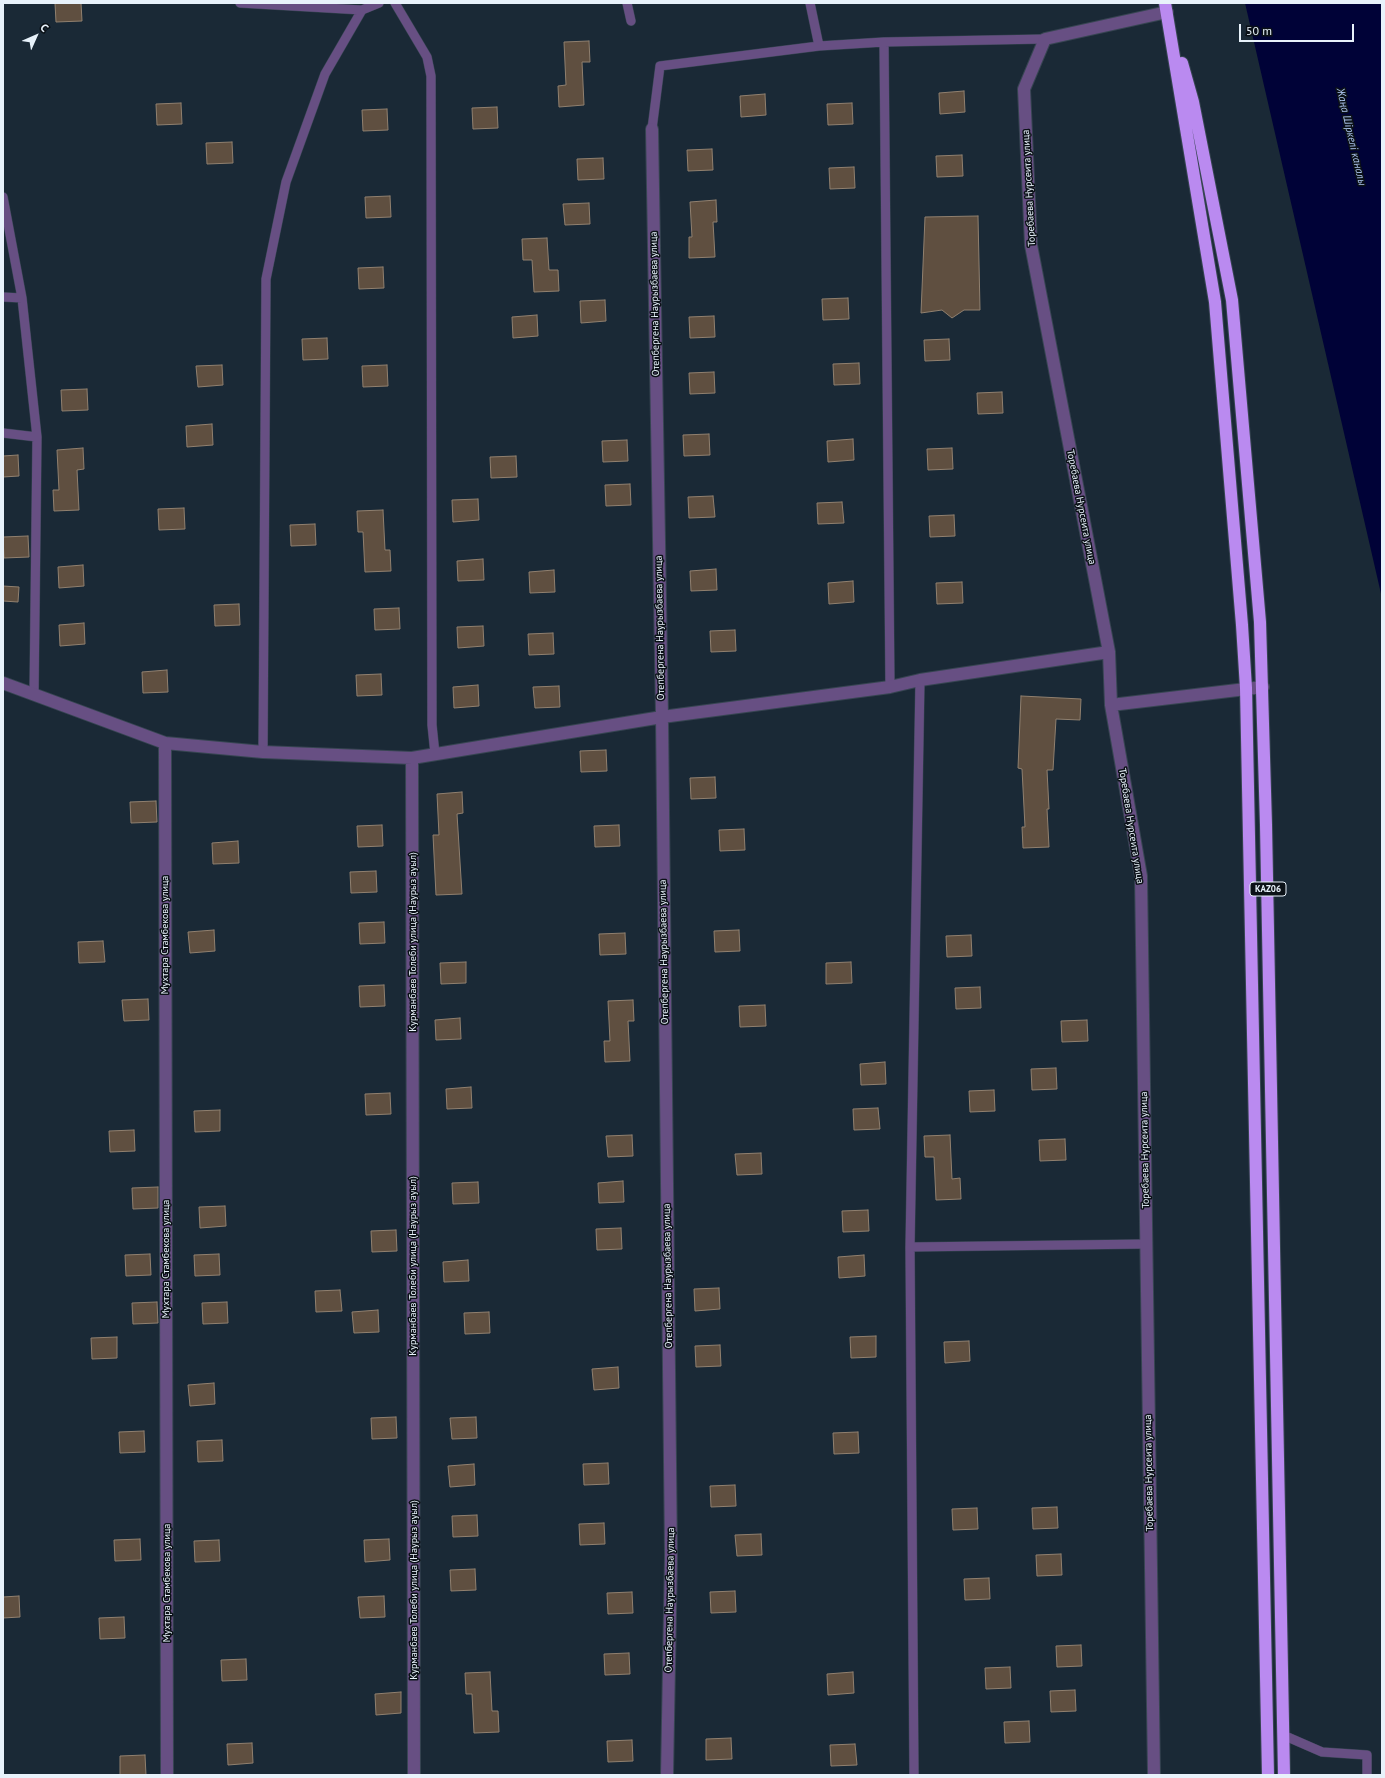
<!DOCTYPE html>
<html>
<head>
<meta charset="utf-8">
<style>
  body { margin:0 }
  #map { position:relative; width:1385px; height:1778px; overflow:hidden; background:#1a2936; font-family:"PT Sans",sans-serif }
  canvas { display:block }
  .frame { position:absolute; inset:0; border:4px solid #e8f2fb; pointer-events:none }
  .north { position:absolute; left:16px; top:16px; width:40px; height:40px; -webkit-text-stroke:3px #0b1117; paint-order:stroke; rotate:45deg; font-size:11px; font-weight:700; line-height:16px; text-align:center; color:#e8f2fb }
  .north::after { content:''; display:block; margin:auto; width:14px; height:18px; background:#e8f2fb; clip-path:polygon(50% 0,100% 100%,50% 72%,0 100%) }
  .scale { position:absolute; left:1239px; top:24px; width:115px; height:18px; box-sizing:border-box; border:2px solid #e8f2fb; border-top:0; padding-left:5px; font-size:12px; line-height:14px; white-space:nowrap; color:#e8f2fb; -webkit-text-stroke:3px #0b1117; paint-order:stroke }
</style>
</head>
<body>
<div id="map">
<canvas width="1385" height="1778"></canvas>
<div class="frame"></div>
<div class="north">С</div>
<div class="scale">50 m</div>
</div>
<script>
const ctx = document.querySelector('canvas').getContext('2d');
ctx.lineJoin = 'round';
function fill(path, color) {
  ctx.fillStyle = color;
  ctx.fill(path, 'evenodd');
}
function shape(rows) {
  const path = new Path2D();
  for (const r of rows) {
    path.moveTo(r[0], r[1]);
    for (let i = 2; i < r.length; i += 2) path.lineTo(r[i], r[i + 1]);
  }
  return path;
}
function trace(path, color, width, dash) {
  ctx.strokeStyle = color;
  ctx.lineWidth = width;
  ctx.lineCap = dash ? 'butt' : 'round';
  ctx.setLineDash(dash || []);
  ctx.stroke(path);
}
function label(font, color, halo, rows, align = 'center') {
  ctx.font = font + ' "PT Sans",sans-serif';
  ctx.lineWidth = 3;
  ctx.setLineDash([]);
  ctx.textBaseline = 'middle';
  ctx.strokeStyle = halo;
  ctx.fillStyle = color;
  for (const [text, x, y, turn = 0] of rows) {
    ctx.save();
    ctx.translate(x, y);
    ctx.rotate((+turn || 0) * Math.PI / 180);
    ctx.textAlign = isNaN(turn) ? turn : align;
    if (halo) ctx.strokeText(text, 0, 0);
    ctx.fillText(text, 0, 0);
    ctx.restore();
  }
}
fill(shape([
  [1245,3,1382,3,1382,598]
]), '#000237');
const building = shape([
  [55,3,81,3,82,21,56,22,55,3],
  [589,41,590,62,582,62,584,105,559,107,558,86,566,85,564,42,589,41],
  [964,91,965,112,940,114,939,93,964,91],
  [765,94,766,115,741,117,740,96,765,94],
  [181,103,182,124,157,125,156,104,181,103],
  [852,103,853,124,828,125,827,104,852,103],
  [497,107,498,128,473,129,472,108,497,107],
  [387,109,388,130,363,131,362,110,387,109],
  [232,142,233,163,207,164,206,143,232,142],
  [712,149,713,170,688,171,687,150,712,149],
  [962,155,963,176,937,177,936,156,962,155],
  [603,158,604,179,578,180,577,159,603,158],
  [854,167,855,188,830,189,829,168,854,167],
  [390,196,391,217,366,218,365,197,390,196],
  [716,200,717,222,713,222,715,257,689,258,689,237,692,237,690,202,716,200],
  [589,203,590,224,565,225,563,204,589,203],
  [978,216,980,310,964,310,952,318,942,310,921,313,925,217,978,216],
  [547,238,549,270,558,270,559,291,534,292,532,260,523,260,522,239,547,238],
  [383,267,384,288,359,289,358,268,383,267],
  [848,298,849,319,823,320,822,299,848,298],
  [605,300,606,321,581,323,580,301,605,300],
  [537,315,538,336,513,338,512,317,537,315],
  [714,316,715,337,690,338,689,317,714,316],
  [327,338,328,359,303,360,302,339,327,338],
  [949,339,950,360,925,361,924,340,949,339],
  [859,363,860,384,834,385,833,364,859,363],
  [222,365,223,385,198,387,196,366,222,365],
  [387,365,388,386,363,387,362,366,387,365],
  [714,372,715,393,690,394,689,373,714,372],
  [87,389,88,410,62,411,61,390,87,389],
  [1002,392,1003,413,978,414,977,393,1002,392],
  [212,424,213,445,187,447,186,426,212,424],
  [709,434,710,455,684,456,683,435,709,434],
  [853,439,854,460,828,462,827,441,853,439],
  [627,440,628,461,603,462,602,441,627,440],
  [83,448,84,469,77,470,79,510,54,511,53,490,59,490,57,450,83,448],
  [952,448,953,469,928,470,927,449,952,448],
  [18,455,19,476,3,477,3,456,18,455],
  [516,456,517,477,491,478,490,457,516,456],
  [630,484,631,505,606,506,605,485,630,484],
  [713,496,715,517,689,518,688,497,713,496],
  [478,499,479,520,453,522,452,500,478,499],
  [842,502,844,523,818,524,817,503,842,502],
  [184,508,185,529,159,530,158,509,184,508],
  [383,510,385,550,390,550,391,571,365,572,363,532,358,532,357,511,383,510],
  [954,515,955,536,930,537,929,516,954,515],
  [315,524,316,545,291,546,290,525,315,524],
  [28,536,29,557,4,558,3,537,28,536],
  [483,559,484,580,458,581,457,561,483,559],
  [83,565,84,586,59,588,58,567,83,565],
  [716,569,717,590,691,591,690,571,716,569],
  [554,570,555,592,530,593,529,572,554,570],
  [853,581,854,602,829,604,828,583,853,581],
  [962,582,963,603,937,604,936,583,962,582],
  [3,586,19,587,18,602,3,601,3,586],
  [239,604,240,625,215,626,214,605,239,604],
  [399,608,400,629,375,630,374,609,399,608],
  [84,623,85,644,60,646,59,625,84,623],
  [483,626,484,646,458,648,457,627,483,626],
  [735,630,736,651,711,652,710,631,735,630],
  [553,633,554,654,529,655,528,634,553,633],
  [167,670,168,692,143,693,142,672,167,670],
  [381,674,382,695,357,696,356,675,381,674],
  [478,685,479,706,454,708,453,687,478,685],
  [559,686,560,707,535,708,533,687,559,686],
  [1021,696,1081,699,1080,720,1056,719,1053,770,1047,770,1049,809,1047,809,1049,847,1023,848,1022,827,1025,827,1022,769,1018,768,1021,696],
  [606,750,607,771,581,772,580,751,606,750],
  [715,777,716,798,691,799,690,778,715,777],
  [462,792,463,813,457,814,462,894,436,895,433,835,439,835,437,794,462,792],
  [156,801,157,822,131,823,130,802,156,801],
  [382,825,383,846,358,847,357,826,382,825],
  [619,825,620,846,595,847,594,826,619,825],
  [744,829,745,850,720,851,719,830,744,829],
  [238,841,239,863,213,864,212,843,238,841],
  [376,871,377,892,351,893,350,872,376,871],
  [384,922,385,943,360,944,359,923,384,922],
  [214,930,215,951,190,953,188,932,214,930],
  [739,930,740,951,715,952,714,931,739,930],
  [625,933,626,954,600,955,599,934,625,933],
  [971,935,972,956,947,957,946,936,971,935],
  [103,941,105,962,79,963,78,942,103,941],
  [466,962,466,983,441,984,440,963,466,962],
  [851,962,852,983,826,984,826,963,851,962],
  [384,985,385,1006,360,1007,359,986,384,985],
  [980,987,981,1008,956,1009,955,988,980,987],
  [148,999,149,1020,124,1021,122,1000,148,999],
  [633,1000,634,1021,628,1021,630,1061,605,1062,604,1041,610,1041,608,1001,633,1000],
  [765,1005,766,1026,740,1027,739,1006,765,1005],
  [460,1018,461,1039,436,1040,435,1020,460,1018],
  [1087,1020,1088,1041,1062,1042,1061,1021,1087,1020],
  [885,1062,886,1084,861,1085,860,1064,885,1062],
  [1056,1068,1057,1089,1032,1090,1031,1069,1056,1068],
  [471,1087,472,1108,447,1109,446,1089,471,1087],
  [994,1090,995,1111,970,1112,969,1091,994,1090],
  [390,1093,391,1114,366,1115,365,1094,390,1093],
  [878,1108,880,1129,854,1130,853,1109,878,1108],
  [220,1110,220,1131,195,1132,194,1111,220,1110],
  [134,1130,135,1151,110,1152,109,1131,134,1130],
  [632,1135,633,1156,608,1157,606,1136,632,1135],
  [950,1135,952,1179,960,1178,961,1199,936,1200,934,1157,925,1157,924,1136,950,1135],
  [1065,1139,1066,1160,1040,1161,1039,1140,1065,1139],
  [761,1153,762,1174,737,1175,735,1154,761,1153],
  [623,1181,624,1202,599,1203,598,1183,623,1181],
  [478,1182,479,1203,453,1204,452,1183,478,1182],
  [158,1187,158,1208,133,1209,132,1188,158,1187],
  [225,1206,226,1226,200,1228,199,1207,225,1206],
  [868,1210,869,1231,843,1232,842,1211,868,1210],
  [621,1228,622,1249,597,1250,596,1229,621,1228],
  [396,1230,397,1251,372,1252,371,1231,396,1230],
  [150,1254,151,1275,126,1276,125,1255,150,1254],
  [219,1254,220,1275,195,1276,194,1255,219,1254],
  [864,1255,865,1276,839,1278,838,1257,864,1255],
  [468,1260,469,1281,444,1282,443,1262,468,1260],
  [719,1288,720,1309,695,1311,694,1289,719,1288],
  [340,1290,342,1311,316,1312,315,1291,340,1290],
  [157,1302,158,1323,133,1324,132,1303,157,1302],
  [227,1302,228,1323,203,1324,202,1303,227,1302],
  [378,1310,379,1332,354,1333,352,1312,378,1310],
  [489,1312,490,1333,465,1334,464,1313,489,1312],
  [876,1336,876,1357,851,1358,850,1337,876,1336],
  [117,1337,117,1358,92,1359,91,1338,117,1337],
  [969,1341,970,1361,945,1363,944,1342,969,1341],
  [720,1345,721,1366,696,1367,695,1346,720,1345],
  [618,1367,619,1388,594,1390,592,1369,618,1367],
  [214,1383,215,1404,190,1406,188,1385,214,1383],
  [396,1417,397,1438,372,1439,371,1418,396,1417],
  [476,1417,477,1438,452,1439,450,1418,476,1417],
  [144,1431,145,1452,120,1453,119,1432,144,1431],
  [858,1432,859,1453,834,1454,833,1433,858,1432],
  [222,1440,223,1461,198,1462,197,1441,222,1440],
  [608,1463,609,1484,584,1485,583,1464,608,1463],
  [474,1464,475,1485,450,1487,448,1466,474,1464],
  [735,1485,736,1506,711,1507,710,1486,735,1485],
  [1057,1507,1058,1528,1033,1529,1032,1508,1057,1507],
  [977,1508,978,1529,953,1530,952,1509,977,1508],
  [477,1515,478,1536,453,1537,452,1516,477,1515],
  [604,1523,605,1544,580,1545,579,1524,604,1523],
  [761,1534,762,1555,737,1556,735,1535,761,1534],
  [140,1539,141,1560,115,1561,114,1540,140,1539],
  [389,1539,390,1560,365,1562,364,1540,389,1539],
  [219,1540,220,1561,195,1562,194,1541,219,1540],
  [1061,1554,1062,1575,1037,1576,1036,1555,1061,1554],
  [475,1569,476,1590,451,1591,450,1570,475,1569],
  [989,1578,990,1599,965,1600,964,1579,989,1578],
  [735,1591,736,1612,711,1613,710,1592,735,1591],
  [632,1592,633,1613,608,1614,607,1593,632,1592],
  [19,1596,20,1617,3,1618,3,1597,19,1596],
  [384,1596,385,1617,360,1618,358,1597,384,1596],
  [124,1617,125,1638,100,1639,99,1618,124,1617],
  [1081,1645,1082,1666,1057,1667,1056,1646,1081,1645],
  [629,1653,630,1674,605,1675,604,1654,629,1653],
  [246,1659,247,1680,222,1681,221,1660,246,1659],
  [1010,1667,1011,1688,986,1689,985,1668,1010,1667],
  [490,1672,492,1711,498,1711,499,1732,474,1733,472,1694,466,1694,465,1673,490,1672],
  [853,1672,854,1693,828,1695,827,1674,853,1672],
  [1075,1690,1076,1711,1051,1712,1050,1691,1075,1690],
  [401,1692,401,1713,376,1715,375,1694,401,1692],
  [1029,1721,1030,1742,1005,1743,1004,1722,1029,1721],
  [731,1738,732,1759,706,1760,706,1739,731,1738],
  [632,1740,633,1761,608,1762,607,1741,632,1740],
  [252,1743,253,1763,228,1765,227,1744,252,1743],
  [855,1744,857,1765,831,1766,830,1745,855,1744],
  [145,1755,146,1775,120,1775,120,1756,145,1755]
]);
fill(building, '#5f4f40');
trace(building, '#90806f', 1);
const lane = shape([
  [240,3,362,10,379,3],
  [395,3,427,57,431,76,432,725,435,754],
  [627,3,631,21],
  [810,3,819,46],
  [884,42,890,687],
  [652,129,660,66,819,46,884,42,1045,39],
  [3,197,22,298,37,437,34,695],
  [3,297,22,298],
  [3,433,37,437],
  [263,752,266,279,286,182,325,74,362,10],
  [910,1247,1146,1244],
  [1283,1735,1322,1752,1367,1755,1367,1775],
  [914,1775,910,1247,920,680]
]);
const street = shape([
  [652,129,662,717,671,1556,667,1775],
  [3,683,165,743,263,752,412,758,662,717,890,687,920,680,1109,652],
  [1111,705,1263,687],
  [165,743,167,1775],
  [412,758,414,1775],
  [1154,1775,1141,876,1111,705,1109,652,1031,245,1024,89,1045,39,1167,12]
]);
const highway = shape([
  [1165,3,1215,302,1242,625,1246,688,1268,1775],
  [1182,63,1193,102,1232,300,1260,622,1266,825,1284,1775]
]);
trace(lane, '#374552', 10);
trace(street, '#374552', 14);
trace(highway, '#374552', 14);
trace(lane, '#674f83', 9);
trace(street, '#674f83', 12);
trace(highway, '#ba8af0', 12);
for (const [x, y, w] of [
  [1268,889,36]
]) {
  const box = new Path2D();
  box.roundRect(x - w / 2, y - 7, w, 14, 3);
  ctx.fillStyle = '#0b1117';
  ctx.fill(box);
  trace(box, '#e8f2fb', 1);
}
label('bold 9px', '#e8f2fb', null, [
  ["KАZ06",1268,889]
]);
label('10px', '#e8f2fb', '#0b1117', [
  ["Торебаева Нурсеита улица",1029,188,-93],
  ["Отепбергена Наурызбаева улица",655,304,-91],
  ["Торебаева Нурсеита улица",1081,507,79],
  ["Отепбергена Наурызбаева улица",660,628,-91],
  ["Торебаева Нурсеита улица",1131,826,81],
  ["Мухтара Стамбекова улица",165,935,-90],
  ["Курманбаев Толеби улица (Наурыз ауыл)",413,942,-90],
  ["Отепбергена Наурызбаева улица",664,952,-91],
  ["Торебаева Нурсеита улица",1145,1150,-91],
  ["Мухтара Стамбекова улица",166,1259,-90],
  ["Курманбаев Толеби улица (Наурыз ауыл)",413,1266,-90],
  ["Отепбергена Наурызбаева улица",668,1276,-91],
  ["Торебаева Нурсеита улица",1149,1473,-91],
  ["Мухтара Стамбекова улица",167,1583,-90],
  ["Курманбаев Толеби улица (Наурыз ауыл)",414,1590,-90],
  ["Отепбергена Наурызбаева улица",670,1600,-89]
]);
label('italic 11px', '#abc3ec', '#0b1117', [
  ["Жаңа Шіркелі каналы",1351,137,77]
]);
</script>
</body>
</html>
